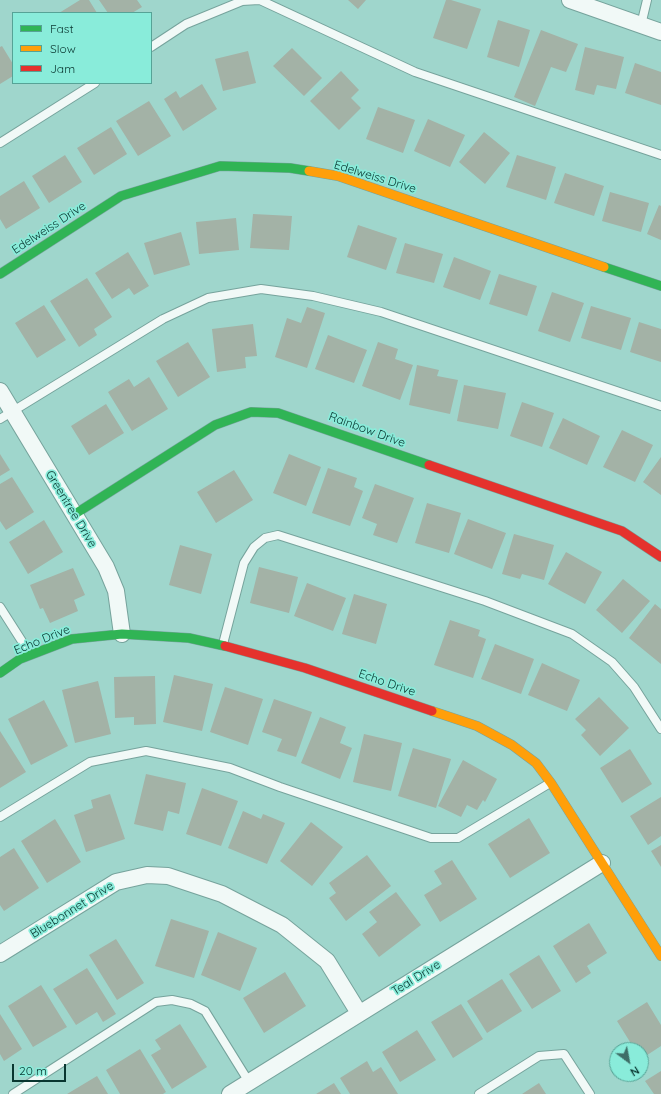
<!DOCTYPE html>
<html>
<head>
<meta charset="utf-8">
<style>
  body { margin:0 }
  #map { position:relative; width:661px; height:1094px; overflow:hidden; background:#9fd6cc; font-family:Quicksand,sans-serif }
  canvas { display:block }
  .legend { position:absolute; left:12px; top:12px; width:140px; height:72px; box-sizing:border-box; background:#89ecda; border:1px solid #56a396; margin:0; padding:5px 7px; list-style:none; font-size:12px; color:#093630 }
  .legend li { display:flex; align-items:center; gap:8px; height:20px }
  .legend b { width:20px; border:1px solid #56a396 }
  .north { position:absolute; left:609px; top:1042px; width:40px; height:40px; box-sizing:border-box; background:#89ecda; border:1px solid #56a396; border-radius:50%; rotate:148deg; font-size:11px; font-weight:700; line-height:16px; text-align:center; color:#093630 }
  .north::after { content:''; display:block; margin:auto; width:14px; height:18px; background:#3e6e67; clip-path:polygon(50% 0,100% 100%,50% 72%,0 100%) }
  .scale { position:absolute; left:12px; top:1064px; width:54px; height:18px; box-sizing:border-box; border:2px solid #093630; border-top:0; padding-left:5px; font-size:12px; line-height:14px; white-space:nowrap; color:#093630; -webkit-text-stroke:3px #89ecda; paint-order:stroke }
</style>
</head>
<body>
<div id="map">
<canvas width="661" height="1094"></canvas>
<ul class="legend">
<li><b style="height:5px;background:#30b455"></b>Fast</li>
<li><b style="height:5px;background:#ff9f0a"></b>Slow</li>
<li><b style="height:5px;background:#e5322d"></b>Jam</li>
</ul>
<div class="north">N</div>
<div class="scale">20 m</div>
</div>
<script>
const ctx = document.querySelector('canvas').getContext('2d');
ctx.lineJoin = 'round';
function fill(path, color) {
  ctx.fillStyle = color;
  ctx.fill(path, 'evenodd');
}
function shape(rows) {
  const path = new Path2D();
  for (const r of rows) {
    path.moveTo(r[0], r[1]);
    for (let i = 2; i < r.length; i += 2) path.lineTo(r[i], r[i + 1]);
  }
  return path;
}
function trace(path, color, width, dash) {
  ctx.strokeStyle = color;
  ctx.lineWidth = width;
  ctx.lineCap = dash ? 'butt' : 'round';
  ctx.setLineDash(dash || []);
  ctx.stroke(path);
}
function label(font, color, halo, rows, align = 'center') {
  ctx.font = font + ' Quicksand,sans-serif';
  ctx.lineWidth = 3.5;
  ctx.setLineDash([]);
  ctx.textBaseline = 'middle';
  ctx.strokeStyle = halo;
  ctx.fillStyle = color;
  for (const [text, x, y, turn = 0] of rows) {
    ctx.save();
    ctx.translate(x, y);
    ctx.rotate((+turn || 0) * Math.PI / 180);
    ctx.textAlign = isNaN(turn) ? turn : align;
    if (halo) ctx.strokeText(text, 0, 0);
    ctx.fillText(text, 0, 0);
    ctx.restore();
  }
}
fill(shape([
  [80,0,89,0,97,13,59,13],
  [99,0,137,0,142,7,132,13,108,13],
  [348,0,366,0,358,9],
  [446,0,451,0,481,9,467,49,433,38],
  [498,20,530,30,519,67,487,57],
  [541,30,578,44,566,72,551,67,535,106,514,97],
  [2,46,13,64,13,76,0,84,0,47],
  [585,47,624,57,616,89,597,85,594,95,575,90],
  [292,48,322,78,304,96,273,66],
  [248,51,256,83,223,91,215,59],
  [635,63,661,72,661,105,625,93],
  [341,71,359,90,351,98,361,108,339,130,310,101],
  [202,84,217,109,183,131,164,99,176,91,180,98],
  [149,101,171,136,138,156,116,121],
  [378,107,415,120,403,153,366,139],
  [428,119,465,135,450,167,414,151],
  [111,127,127,154,94,175,77,148],
  [484,132,510,153,485,184,459,162],
  [65,155,82,182,49,203,32,176],
  [517,155,556,167,546,200,506,187],
  [565,173,604,186,594,216,554,203],
  [24,181,40,208,6,229,0,219,0,196],
  [610,192,649,203,641,232,602,221],
  [659,205,661,206,661,240,647,234],
  [253,214,292,216,289,250,250,248],
  [236,218,239,250,199,254,196,222],
  [358,225,397,238,386,270,347,257],
  [181,232,190,265,154,275,144,243],
  [405,243,443,254,434,283,396,273],
  [128,252,149,286,134,295,129,288,112,299,95,273],
  [454,257,491,271,480,300,443,287],
  [499,274,537,286,527,316,489,304],
  [87,278,112,317,94,329,97,335,79,347,50,301],
  [552,292,584,303,570,342,538,331],
  [44,305,66,340,37,358,15,323],
  [591,306,631,318,621,350,581,338],
  [307,307,325,313,307,368,275,357,287,318,301,323],
  [639,322,661,329,661,362,630,352],
  [253,324,257,356,245,357,246,368,217,372,212,329],
  [328,335,367,350,354,383,315,369],
  [188,342,210,377,178,397,156,361],
  [378,342,398,349,395,359,413,365,400,400,362,386],
  [417,365,439,370,437,376,458,380,450,414,409,405],
  [149,377,168,409,132,431,108,392,129,379,134,387],
  [464,385,506,393,498,429,457,421],
  [522,402,554,413,542,447,510,436],
  [106,404,124,433,89,455,71,426],
  [563,418,600,436,587,465,549,448],
  [622,430,653,445,635,482,603,467],
  [0,454,10,470,0,476],
  [289,454,321,467,306,506,273,493],
  [661,457,661,495,643,482],
  [328,468,357,478,354,487,363,491,350,526,312,513],
  [234,470,253,500,216,523,197,492],
  [12,477,34,512,6,530,0,521,0,484],
  [375,484,414,498,397,543,373,535,377,524,362,518],
  [427,503,461,513,449,553,415,543],
  [468,519,506,533,492,569,454,554],
  [44,520,63,552,28,574,9,542],
  [514,534,554,545,544,580,522,574,520,579,502,574],
  [180,545,212,554,201,594,169,585],
  [566,552,602,572,585,604,548,584],
  [259,567,298,577,289,613,250,603],
  [73,568,85,595,74,600,78,611,50,623,43,608,40,609,30,585],
  [623,579,650,601,622,633,596,610],
  [307,583,346,598,333,631,294,616],
  [354,594,387,604,376,644,342,634],
  [655,604,661,609,661,664,629,638],
  [450,620,480,630,478,636,486,639,473,678,434,665],
  [495,644,534,659,521,694,481,679],
  [542,663,580,680,567,711,528,695],
  [174,675,213,684,202,731,163,722],
  [155,676,156,724,134,725,134,717,115,718,114,677],
  [98,681,111,734,75,743,62,690],
  [225,687,263,699,248,745,210,732],
  [599,697,629,728,600,756,581,735,586,730,575,719],
  [274,699,312,712,296,757,277,751,282,739,262,732],
  [44,700,68,746,31,765,8,719],
  [320,717,346,727,340,743,352,748,340,779,301,763],
  [0,731,26,772,0,788],
  [364,734,402,743,391,791,353,782],
  [413,748,451,759,436,808,398,796],
  [630,749,652,784,622,803,600,768],
  [463,760,497,779,485,802,483,800,477,810,467,805,461,817,438,806],
  [146,774,186,783,179,814,168,811,163,831,134,824],
  [202,788,238,801,221,846,186,834],
  [110,794,125,839,86,852,74,815,93,808,91,800],
  [661,797,661,836,648,845,630,816],
  [243,811,261,819,263,814,285,823,267,864,228,848],
  [529,818,550,853,510,878,488,844],
  [55,819,81,862,47,883,21,841],
  [311,822,343,847,312,886,280,861],
  [661,845,661,867,651,851],
  [14,848,39,888,4,911,0,905,0,857],
  [367,855,391,886,346,921,329,898,336,893,329,883],
  [452,860,477,899,440,922,424,895,442,884,434,871],
  [396,892,421,925,379,957,362,934,377,922,369,912],
  [171,919,209,931,194,978,155,966],
  [589,923,607,953,587,966,591,973,576,983,553,946],
  [218,932,257,948,240,991,201,975],
  [116,939,144,983,117,1000,89,955],
  [539,955,561,991,532,1009,509,974],
  [87,968,116,1014,103,1022,97,1012,76,1025,53,989],
  [285,972,306,1006,264,1033,243,998],
  [502,979,522,1011,487,1033,467,1001],
  [41,985,67,1027,33,1047,8,1006],
  [647,1002,661,1025,661,1046,641,1059,641,1050,635,1050,617,1021],
  [461,1004,483,1039,453,1058,431,1022],
  [0,1014,22,1049,4,1061,0,1054],
  [180,1024,207,1067,172,1089,151,1055,161,1049,155,1040],
  [417,1030,436,1060,400,1082,382,1052],
  [140,1049,166,1092,163,1094,120,1094,106,1070],
  [367,1061,373,1072,381,1067,398,1094,350,1094,340,1078],
  [661,1071,661,1094,654,1094,645,1081],
  [97,1076,108,1094,67,1094],
  [334,1083,341,1094,316,1094],
  [539,1083,546,1094,522,1094]
]), '#a3b2a6');
const lane = shape([
  [260,0,415,72,661,155],
  [641,25,647,0],
  [151,47,186,24,242,1,259,0],
  [0,143,95,83],
  [0,419,163,319,208,298,261,289,313,296,381,312,661,406],
  [0,607,23,643,26,655],
  [223,644,244,563,254,547,265,538,278,535,485,601,572,634,612,662,634,687,661,729],
  [0,817,90,762,146,751,230,768,280,787,431,838,458,838,550,783],
  [13,1094,156,1002,172,1000,191,1004,205,1011,249,1082],
  [479,1094,539,1056,564,1054,590,1094]
]);
const street = shape([
  [570,0,661,32],
  [0,391,106,567,116,591,122,634],
  [0,954,116,882,147,875,168,876,222,894,282,925,327,961,359,1013],
  [230,1094,602,863]
]);
const fast = shape([
  [604,267,661,286],
  [0,274,121,196,220,166,290,168,309,171],
  [75,514,215,425,251,412,278,413,429,465],
  [0,673,20,659,72,639,122,634,189,638,225,646]
]);
const slow = shape([
  [309,171,338,176,604,267],
  [432,711,477,726,512,745,536,763,551,783,661,956]
]);
const jam = shape([
  [429,465,622,531,661,557],
  [225,646,305,668,432,711]
]);
trace(lane, '#76a39c', 10);
trace(street, '#76a39c', 18);
trace(fast, '#76a39c', 10);
trace(slow, '#76a39c', 10);
trace(jam, '#76a39c', 10);
trace(lane, '#f1f9f7', 8);
trace(street, '#f1f9f7', 16);
trace(fast, '#30b455', 9);
trace(slow, '#ff9f0a', 9);
trace(jam, '#e5322d', 9);
label('12px', '#093630', '#89ecda', [
  ["Edelweiss Drive",375,177,17],
  ["Edelweiss Drive",49,228,-33],
  ["Rainbow Drive",367,430,20],
  ["Greentree Drive",71,509,59],
  ["Echo Drive",42,640,-22],
  ["Echo Drive",387,683,19],
  ["Bluebonnet Drive",72,910,-32],
  ["Teal Drive",416,978,-32]
]);
</script>
</body>
</html>
